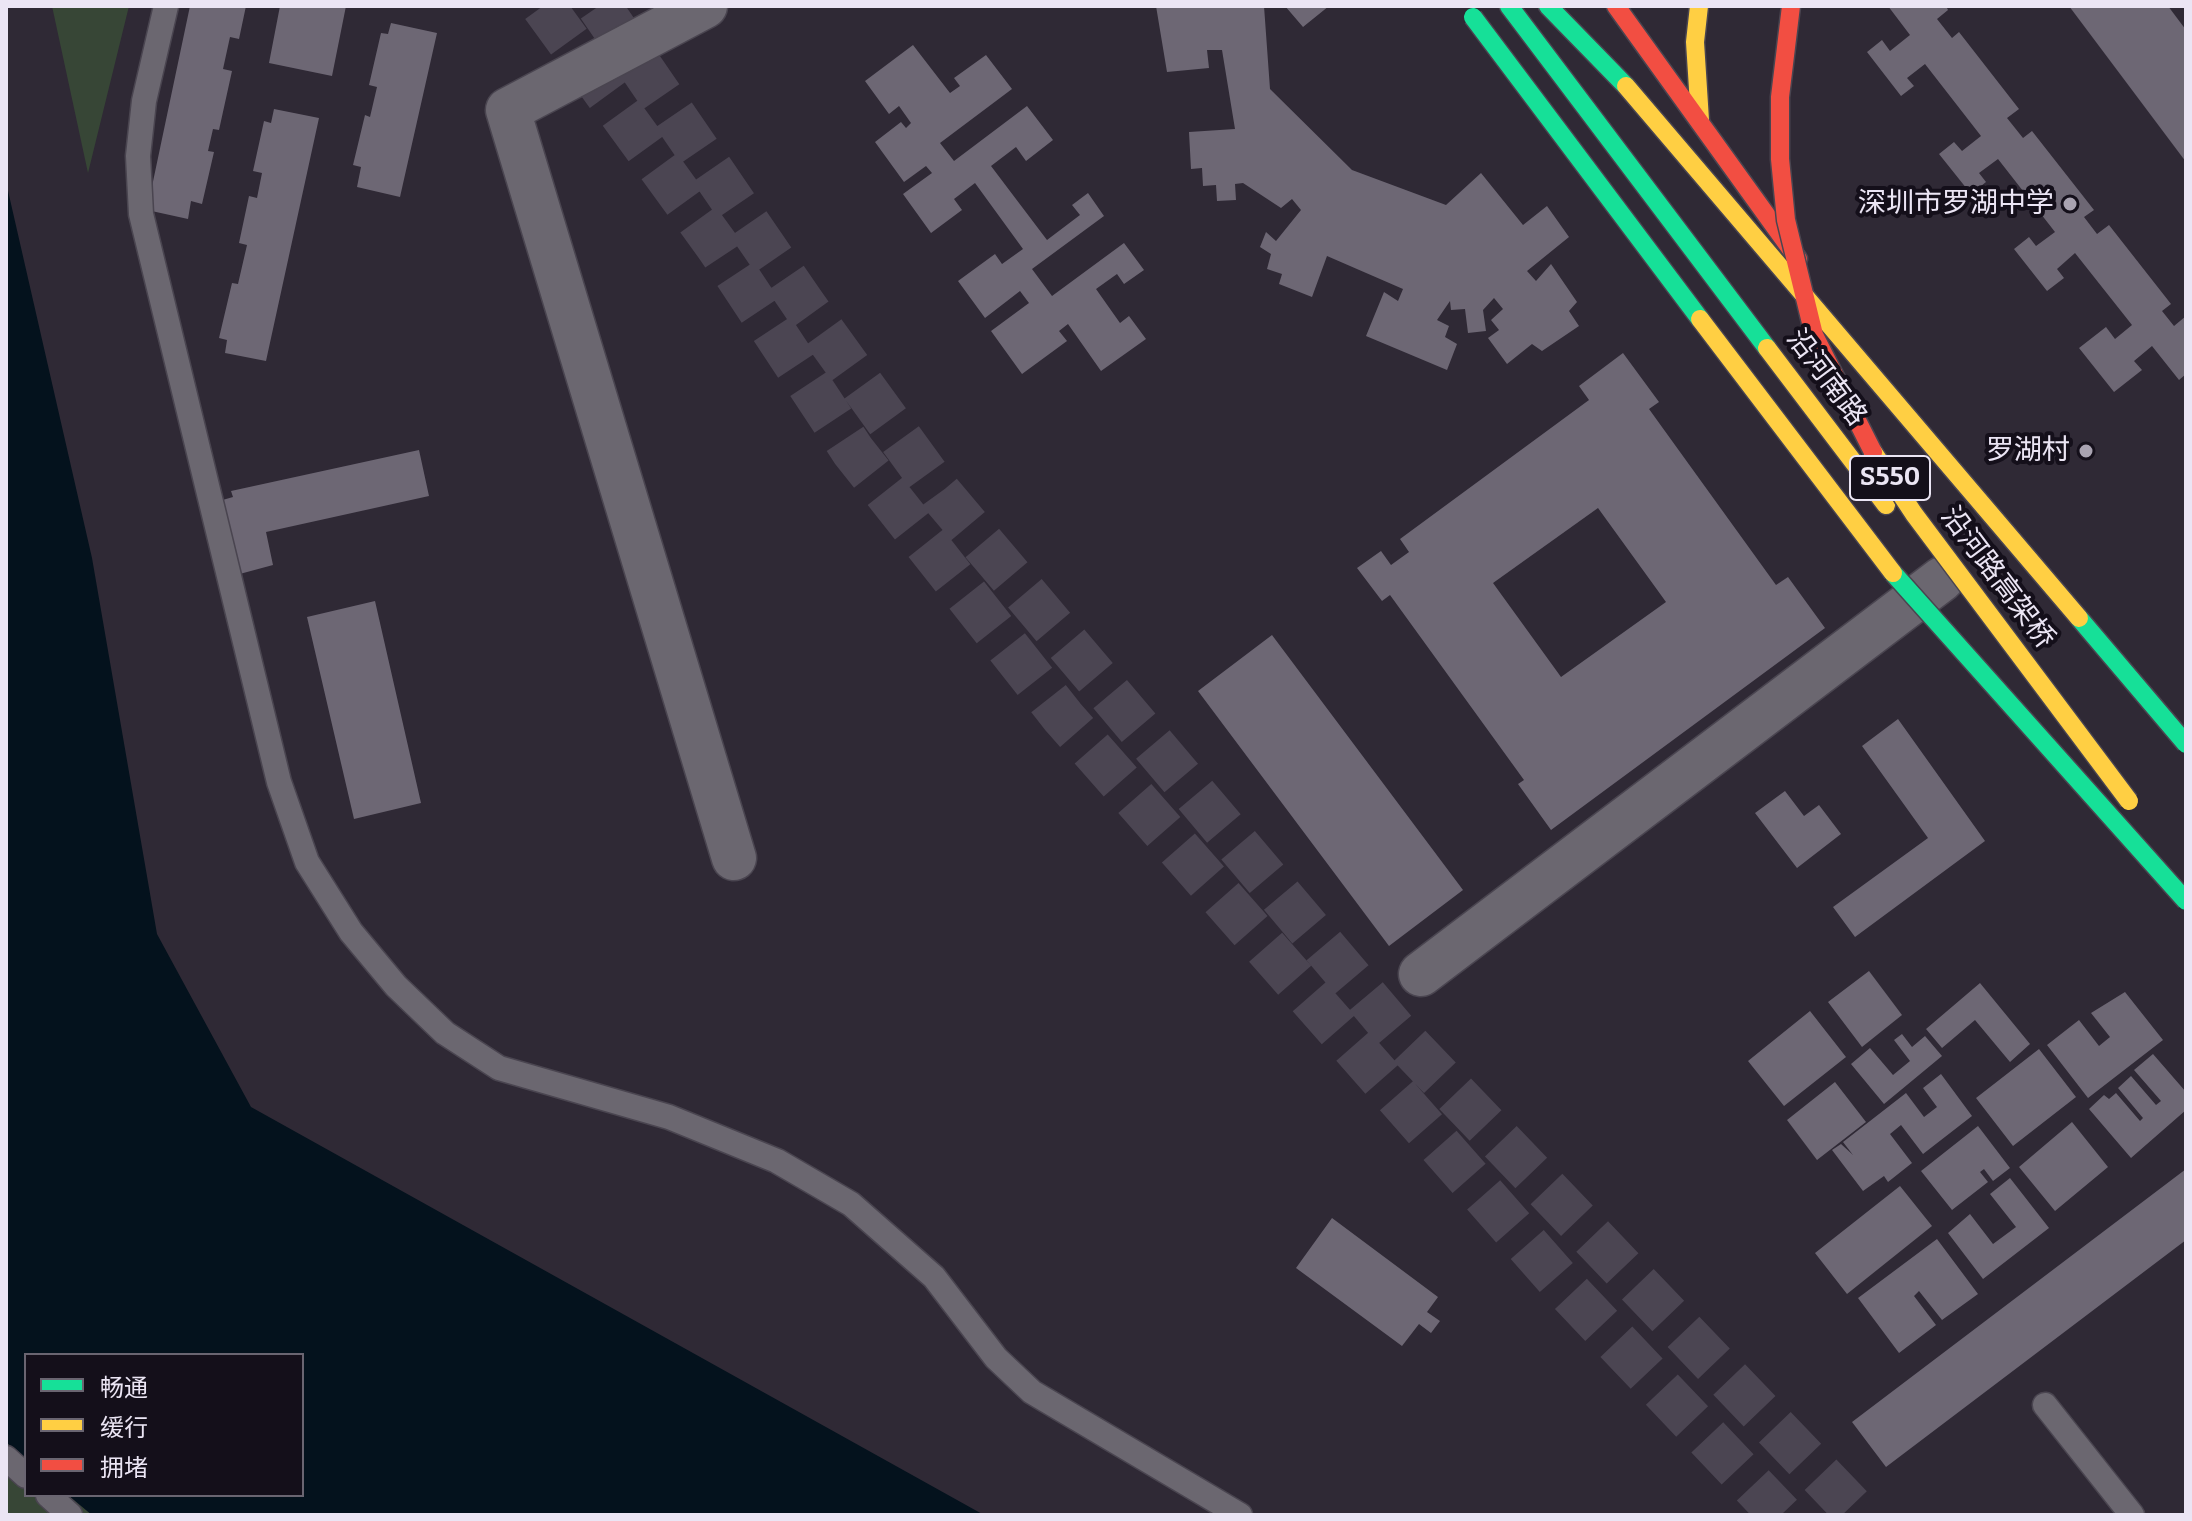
<!DOCTYPE html>
<html>
<head>
<meta charset="utf-8">
<style>
  body { margin:0 }
  #map { position:relative; width:2192px; height:1521px; overflow:hidden; background:#2f2935; font-family:Bitter,"Noto Sans SC",serif }
  canvas { display:block }
  .frame { position:absolute; inset:0; border:8px solid #ebe5f4; pointer-events:none }
  .legend { position:absolute; left:24px; top:1353px; width:280px; height:144px; box-sizing:border-box; background:#140f1a; border:2px solid #6a6571; margin:0; padding:10px 14px; list-style:none; font-size:24px; color:#ebe5f4 }
  .legend li { display:flex; align-items:center; gap:16px; height:40px }
  .legend b { width:40px; border:2px solid #6a6571 }
</style>
</head>
<body>
<div id="map">
<canvas width="2192" height="1521"></canvas>
<div class="frame"></div>
<ul class="legend">
<li><b style="height:10px;background:#16e098"></b>畅通</li>
<li><b style="height:10px;background:#ffcf43"></b>缓行</li>
<li><b style="height:10px;background:#f24e42"></b>拥堵</li>
</ul>
</div>
<script>
const ctx = document.querySelector('canvas').getContext('2d');
ctx.lineJoin = 'round';
function fill(path, color) {
  ctx.fillStyle = color;
  ctx.fill(path, 'evenodd');
}
function shape(rows) {
  const path = new Path2D();
  for (const r of rows) {
    path.moveTo(r[0], r[1]);
    for (let i = 2; i < r.length; i += 2) path.lineTo(r[i], r[i + 1]);
  }
  return path;
}
function trace(path, color, width, dash) {
  ctx.strokeStyle = color;
  ctx.lineWidth = width;
  ctx.lineCap = dash ? 'butt' : 'round';
  ctx.setLineDash(dash || []);
  ctx.stroke(path);
}
function label(font, color, halo, rows, align = 'center') {
  ctx.font = font + ' Bitter,"Noto Sans SC",serif';
  ctx.lineWidth = 8;
  ctx.setLineDash([]);
  ctx.textBaseline = 'middle';
  ctx.strokeStyle = halo;
  ctx.fillStyle = color;
  for (const [text, x, y, turn = 0] of rows) {
    ctx.save();
    ctx.translate(x, y);
    ctx.rotate((+turn || 0) * Math.PI / 180);
    ctx.textAlign = isNaN(turn) ? turn : align;
    if (halo) ctx.strokeText(text, 0, 0);
    ctx.fillText(text, 0, 0);
    ctx.restore();
  }
}
fill(shape([
  [52,6,129,6,88,173],
  [6,1442,26,1459,26,1495,68,1495,92,1515,6,1515]
]), '#374636');
fill(shape([
  [6,182,92,558,157,934,251,1107,984,1515,92,1515,68,1495,302,1495,302,1355,26,1355,26,1459,6,1442]
]), '#04121d');
fill(shape([
  [190,6,246,6,239,39,230,37,223,69,232,71,219,130,213,129,208,151,214,152,202,204,191,201,188,219,147,210],
  [280,6,346,6,332,76,269,63],
  [1156,6,1264,6,1270,89,1352,170,1446,205,1481,173,1523,225,1547,206,1569,237,1527,271,1536,281,1551,264,1577,302,1569,311,1579,326,1542,351,1532,344,1507,364,1488,338,1499,330,1491,320,1503,309,1494,298,1483,310,1486,331,1468,333,1465,309,1451,310,1450,301,1437,320,1449,326,1445,337,1457,344,1447,370,1366,336,1384,292,1398,301,1403,289,1327,256,1312,297,1279,284,1282,274,1267,269,1271,254,1260,247,1266,232,1276,241,1301,210,1292,199,1281,208,1243,183,1235,184,1236,200,1217,201,1216,185,1203,186,1202,168,1191,169,1189,132,1235,129,1222,50,1207,50,1209,68,1167,72],
  [1285,6,1329,6,1303,27],
  [1888,6,1946,6,1948,10,1937,19,1952,38,1959,32,2019,109,2007,118,2023,138,2032,131,2094,210,2084,217,2097,234,2109,225,2171,304,2162,311,2174,326,2186,316,2186,374,2179,380,2152,346,2134,361,2142,370,2114,392,2079,348,2106,327,2115,339,2132,325,2075,253,2057,269,2064,278,2047,291,2014,249,2029,237,2036,246,2055,232,1998,159,1979,173,1986,182,1971,194,1939,154,1954,142,1962,151,1981,136,1925,64,1907,78,1914,86,1901,96,1867,52,1882,40,1890,51,1910,35],
  [2069,6,2168,6,2186,30,2186,162],
  [391,23,437,33,400,197,357,187,361,167,353,165,365,115,370,117,377,87,369,85,381,33,388,34],
  [913,45,950,93,960,86,954,78,986,55,1012,89,940,143,954,161,1027,106,1053,140,1026,161,1016,147,991,166,1047,240,1080,215,1072,205,1088,193,1104,216,1032,269,1052,296,1124,243,1144,270,1124,284,1117,274,1096,289,1120,323,1129,316,1146,339,1101,371,1068,324,1059,331,1067,341,1022,374,991,331,1029,303,1020,291,985,318,958,281,995,254,1002,264,1023,249,975,183,954,199,962,210,931,233,903,194,932,173,926,166,904,182,875,142,901,122,906,128,911,123,899,106,889,114,865,81],
  [274,109,319,118,266,361,225,353,227,340,219,338,232,283,238,284,247,245,239,243,249,196,257,198,262,173,253,171,264,121,271,123],
  [1623,353,1659,402,1649,409,1776,585,1788,577,1825,628,1551,830,1518,784,1524,780,1390,595,1382,601,1357,568,1381,551,1391,565,1409,552,1400,539,1589,400,1579,386],
  [1598,508,1666,602,1561,677,1493,583],
  [419,450,429,496,266,532,273,565,236,575,219,501,233,497,231,491],
  [375,601,421,803,354,819,307,617],
  [1272,635,1463,890,1389,946,1198,691],
  [1898,719,1985,841,1855,937,1833,907,1928,838,1862,746],
  [1785,791,1804,816,1819,805,1841,834,1797,868,1755,813],
  [1869,971,1902,1015,1862,1047,1828,1002],
  [1980,983,2030,1044,2010,1062,1975,1020,1942,1048,1926,1029],
  [2125,992,2163,1040,2088,1098,2047,1045,2079,1020,2099,1046,2110,1037,2091,1013],
  [1810,1011,1846,1057,1784,1106,1748,1061],
  [1902,1034,1912,1047,1925,1036,1942,1056,1884,1104,1851,1064,1870,1048,1893,1075,1910,1061,1894,1040],
  [2039,1049,2076,1097,2013,1146,1976,1098],
  [2153,1054,2186,1092,2186,1110,2131,1158,2089,1109,2104,1095,2109,1099,2116,1093,2140,1121,2143,1118,2118,1088,2131,1076,2156,1105,2161,1101,2134,1070],
  [1941,1074,1972,1116,1923,1154,1901,1125,1890,1134,1912,1163,1888,1182,1884,1176,1863,1191,1832,1150,1841,1144,1853,1155,1843,1142,1906,1093,1924,1117,1937,1107,1923,1088],
  [1835,1082,1866,1122,1817,1160,1787,1120],
  [2072,1122,2108,1167,2055,1211,2019,1167],
  [1978,1126,2010,1168,1993,1181,1984,1169,1980,1172,1988,1182,1952,1210,1921,1171],
  [2186,1169,2186,1240,1886,1467,1852,1422],
  [2010,1178,2049,1228,1983,1279,1948,1233,1970,1214,1993,1244,2016,1227,1990,1194],
  [1900,1186,1932,1226,1847,1294,1815,1253],
  [1332,1218,1438,1297,1427,1312,1440,1321,1431,1333,1419,1324,1402,1346,1296,1268],
  [1937,1239,1978,1294,1942,1320,1919,1291,1914,1296,1936,1325,1899,1353,1858,1298]
]), '#6d6774');
trace(shape([
  [543,6,718,247,853,451,1063,717,1570,1293,1781,1515],
  [599,6,804,305,940,493,1397,1033,1859,1515]
]), '#4b4552', 44, [44, 22]);
const lane = shape([
  [166,6,144,101,138,156,141,214,279,782,307,862,351,932,396,986,445,1033,499,1068,669,1117,777,1161,851,1204,934,1277,996,1358,1032,1392,1240,1515],
  [2045,1405,2132,1515],
  [6,1458,26,1476],
  [48,1495,70,1515]
]);
const street = shape([
  [705,6,508,110,734,858],
  [1421,974,1942,579]
]);
const fast = shape([
  [1509,6,1767,348],
  [1548,6,1626,86]
]);
const slow = shape([
  [1699,6,1695,42,1700,120],
  [1767,348,1886,505]
]);
const jam = shape([
  [1616,6,1798,259]
]);
trace(lane, '#4a4550', 27);
trace(street, '#4a4550', 47);
trace(fast, '#4a4550', 21);
trace(slow, '#4a4550', 21);
trace(jam, '#4a4550', 21);
trace(lane, '#6b6770', 24);
trace(street, '#6b6770', 44);
trace(fast, '#16e098', 18);
trace(slow, '#ffcf43', 18);
trace(jam, '#f24e42', 18);
const fastBridge = shape([
  [1473,17,1700,319],
  [1893,573,2186,901],
  [2079,618,2186,744]
]);
const slowBridge = shape([
  [1626,86,2079,618],
  [1700,319,1893,573],
  [1873,452,1914,514,2129,801]
]);
const jamBridge = shape([
  [1791,6,1780,97,1780,159,1786,220,1814,335,1873,452]
]);
trace(fastBridge, '#4a4550', 21, []);
trace(slowBridge, '#4a4550', 21, []);
trace(jamBridge, '#4a4550', 21, []);
trace(fastBridge, '#16e098', 18);
trace(slowBridge, '#ffcf43', 18);
trace(jamBridge, '#f24e42', 18);
for (const [x, y, r, color] of [
  [2070,204,8,"#a9a3b1"],
  [2086,451,8,"#a9a3b1"]
]) {
  const dot = new Path2D();
  dot.arc(x, y, r, 0, 2 * Math.PI);
  ctx.fillStyle = color;
  ctx.fill(dot);
  trace(dot, '#140f1a', 3);
}
for (const [x, y, w] of [
  [1890,478,80]
]) {
  const box = new Path2D();
  box.roundRect(x - w / 2, y - 22, w, 44, 6);
  ctx.fillStyle = '#140f1a';
  ctx.fill(box);
  trace(box, '#ebe5f4', 2);
}
label('bold 26px', '#ebe5f4', null, [
  ["S550",1890,478]
]);
label('28px', '#ebe5f4', '#140f1a', [
  ["深圳市罗湖中学",2054,204],
  ["罗湖村",2070,451]
], 'right');
label('28px', '#ebe5f4', '#140f1a', [
  ["沿河南路",1826,378,53],
  ["沿河路高架桥",1997,578,53]
]);
</script>
</body>
</html>
